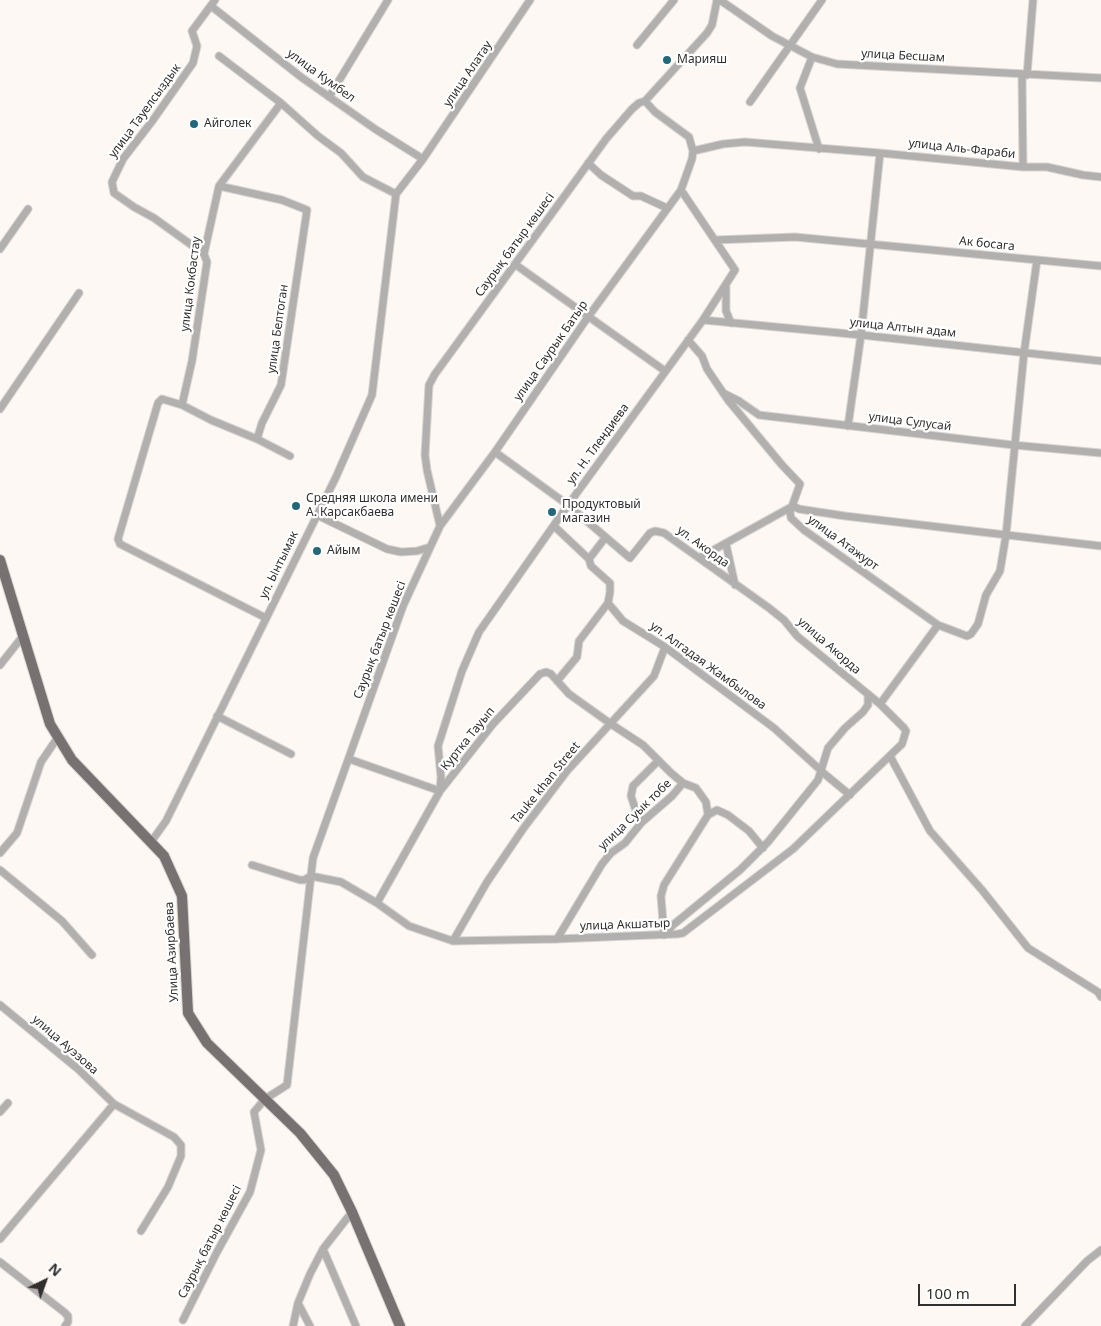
<!DOCTYPE html>
<html>
<head>
<meta charset="utf-8">
<style>
  body { margin:0 }
  #map { position:relative; width:1101px; height:1326px; overflow:hidden; background:#fdf8f4; font-family:"Noto Sans",sans-serif }
  canvas { display:block }
  .north { position:absolute; left:20px; top:1256px; width:50px; height:50px; -webkit-text-stroke:4px #fff; paint-order:stroke; rotate:42deg; font-size:14px; font-weight:700; line-height:20px; text-align:center; color:#32302f }
  .north::after { content:''; display:block; margin:auto; width:18px; height:22px; background:#32302f; clip-path:polygon(50% 0,100% 100%,50% 72%,0 100%) }
  .scale { position:absolute; left:918px; top:1284px; width:98px; height:22px; box-sizing:border-box; border:2px solid #32302f; border-top:0; padding-left:6px; font-size:15px; line-height:18px; white-space:nowrap; color:#32302f; -webkit-text-stroke:4px #fff; paint-order:stroke }
</style>
</head>
<body>
<div id="map">
<canvas width="1101" height="1326"></canvas>
<div class="north">N</div>
<div class="scale">100 m</div>
</div>
<script>
const ctx = document.querySelector('canvas').getContext('2d');
ctx.lineJoin = 'round';
function shape(rows) {
  const path = new Path2D();
  for (const r of rows) {
    path.moveTo(r[0], r[1]);
    for (let i = 2; i < r.length; i += 2) path.lineTo(r[i], r[i + 1]);
  }
  return path;
}
function trace(path, color, width, dash) {
  ctx.strokeStyle = color;
  ctx.lineWidth = width;
  ctx.lineCap = dash ? 'butt' : 'round';
  ctx.setLineDash(dash || []);
  ctx.stroke(path);
}
function label(font, color, halo, rows, align = 'center') {
  ctx.font = font + ' "Noto Sans",sans-serif';
  ctx.lineWidth = 4.5;
  ctx.setLineDash([]);
  ctx.textBaseline = 'middle';
  ctx.strokeStyle = halo;
  ctx.fillStyle = color;
  for (const [text, x, y, turn = 0] of rows) {
    ctx.save();
    ctx.translate(x, y);
    ctx.rotate((+turn || 0) * Math.PI / 180);
    ctx.textAlign = isNaN(turn) ? turn : align;
    if (halo) ctx.strokeText(text, 0, 0);
    ctx.fillText(text, 0, 0);
    ctx.restore();
  }
}
const minor = shape([
  [720,0,772,36,812,57,837,64,1101,78],
  [211,6,301,77,375,129,423,159],
  [637,45,674,0],
  [219,56,281,103,318,136,341,153,363,177,396,194],
  [812,57,800,88,819,149],
  [1022,75,1023,167],
  [1027,75,1033,0],
  [329,97,388,0],
  [750,102,822,0],
  [693,151,723,144,745,142,880,153,1023,167,1047,167,1083,175,1101,177],
  [588,163,601,175,633,196,641,196,667,208],
  [219,186,282,200,307,210,281,385,262,423,257,439,290,456],
  [396,194,423,159,530,0],
  [715,240,795,237,1101,266],
  [0,249,28,209],
  [204,254,154,218,134,207,114,193,112,182,123,159,153,120,193,63,197,46,192,31,215,0],
  [516,265,665,371],
  [726,287,726,311,731,323],
  [703,320,861,335,1101,361],
  [688,340,702,356,707,369,728,400,782,465,800,484,790,512,791,518,804,530,938,625,967,636,971,634,978,624,986,595,1000,571,1006,535,1024,353,1037,260],
  [723,393,739,401,759,415,1013,445,1101,453],
  [182,405,162,399,158,403,118,539,120,544,266,618],
  [0,409,79,293],
  [848,426,861,335,880,153],
  [257,439,211,420,182,405,192,361,207,262,204,254,219,186,281,103],
  [317,515,387,549,401,552,417,551,430,547],
  [440,526,495,452,588,317,681,190],
  [554,526,589,559,591,566,610,583,610,592,608,603,623,621,665,647,774,728,827,776,850,795],
  [726,544,735,585],
  [699,558,793,506,799,509,845,516,1101,546],
  [589,559,605,538],
  [0,665,23,636],
  [557,681,577,657,579,641,608,603],
  [880,704,938,625],
  [217,716,291,754],
  [890,756,930,831,982,890,1028,948,1098,992,1101,997],
  [349,759,440,791,441,777,438,746,462,671,479,632,568,505,703,320,735,270,681,190,692,159,693,151,689,137,655,112,645,101],
  [708,815,717,810,728,815,749,831,763,848],
  [642,822,636,811,631,796,633,786,658,761],
  [151,842,166,821,336,477,372,395,396,194],
  [0,853,17,833,41,762,58,737],
  [252,865,300,880,304,880,311,876,341,882,377,903,409,926,453,941,557,939,677,934,683,933,793,849,902,744,906,731,904,728,880,704,797,636,784,620,769,608,664,533,655,531,650,533,630,558,568,505,495,452],
  [0,870,62,921,92,955],
  [377,903,440,791,493,724,540,674,546,672,551,674,569,694,611,724,643,745,671,773,683,783,696,788,706,802,708,815,664,885,661,896,664,935],
  [664,935,673,925,740,870,768,842,818,780,828,748,845,728,863,712,868,705,868,694],
  [557,939,602,864,611,853,625,843,642,822,672,796,683,783],
  [453,941,487,882,523,829,567,771,654,676,665,647],
  [0,1005,78,1069,114,1104,174,1137,181,1145,181,1156,168,1187,141,1231],
  [0,1112,8,1103],
  [352,1212,323,1249,356,1326],
  [0,1239,114,1104],
  [0,1262,64,1312,68,1316,68,1322,65,1326],
  [298,1303,310,1326],
  [183,1320,217,1252,250,1192,261,1150,254,1112,265,1099,287,1085,313,858,403,606,440,526,427,470,425,455,429,385,435,374,606,139,632,109,639,103,645,101,707,33,712,25,717,0],
  [293,1326,298,1303,310,1274,323,1249],
  [1025,1326,1087,1261,1101,1250]
]);
const primary = shape([
  [0,560,50,724,72,760,164,856,182,896,188,1013,207,1043,300,1133,334,1175,352,1212,400,1326]
]);
trace(minor, '#d8d4d1', 9);
trace(primary, '#d8d4d1', 12);
trace(minor, '#b2afaf', 7);
trace(primary, '#777271', 10);
for (const [x, y, r, color] of [
  [667,60,5,"#236779"],
  [194,124,5,"#236779"],
  [296,506,5,"#236779"],
  [552,512,5,"#236779"],
  [317,551,5,"#236779"]
]) {
  const dot = new Path2D();
  dot.arc(x, y, r, 0, 2 * Math.PI);
  ctx.fillStyle = color;
  ctx.fill(dot);
  trace(dot, '#fff', 2);
}
label('12px', '#32302f', '#fff', [
  ["улица Бесшам",903,56,3],
  ["улица Алатау",468,74,-56],
  ["улица Кумбел",321,76,36],
  ["улица Тауелсыздык",145,111,-54],
  ["улица Аль-Фараби",962,149,6],
  ["Ак босага",987,244,6],
  ["Саурық батыр көшесі",515,245,-54],
  ["улица Кокбастау",191,284,-83],
  ["улица Алтын адам",903,328,6],
  ["улица Белтоган",278,329,-82],
  ["улица Саурык Батыр",551,351,-55],
  ["улица Сулусай",910,422,7],
  ["ул. Н. Тлендиева",598,444,-54],
  ["улица Атажурт",843,543,36],
  ["ул. Акорда",703,547,36],
  ["ул. Ынтымак",279,565,-64],
  ["Саурық батыр көшесі",380,640,-69],
  ["улица Акорда",829,646,41],
  ["ул. Алгадая Жамбылова",708,666,36],
  ["Куртка Тауып",468,739,-51],
  ["Tauke khan Street",546,783,-51],
  ["улица Суык тобе",635,815,-44],
  ["улица Акшатыр",625,925,-2],
  ["Улица Азирбаева",172,952,-93],
  ["улица Ауэзова",65,1045,41],
  ["Саурық батыр көшесі",210,1242,-63]
]);
label('12px', '#32302f', '#fff', [
  ["Марияш",677,60],
  ["Айголек",204,124],
  ["Средняя школа имени",306,499],
  ["А. Карсакбаева",306,513],
  ["Продуктовый",562,505],
  ["магазин",562,519],
  ["Айым",327,551]
], 'left');
</script>
</body>
</html>
